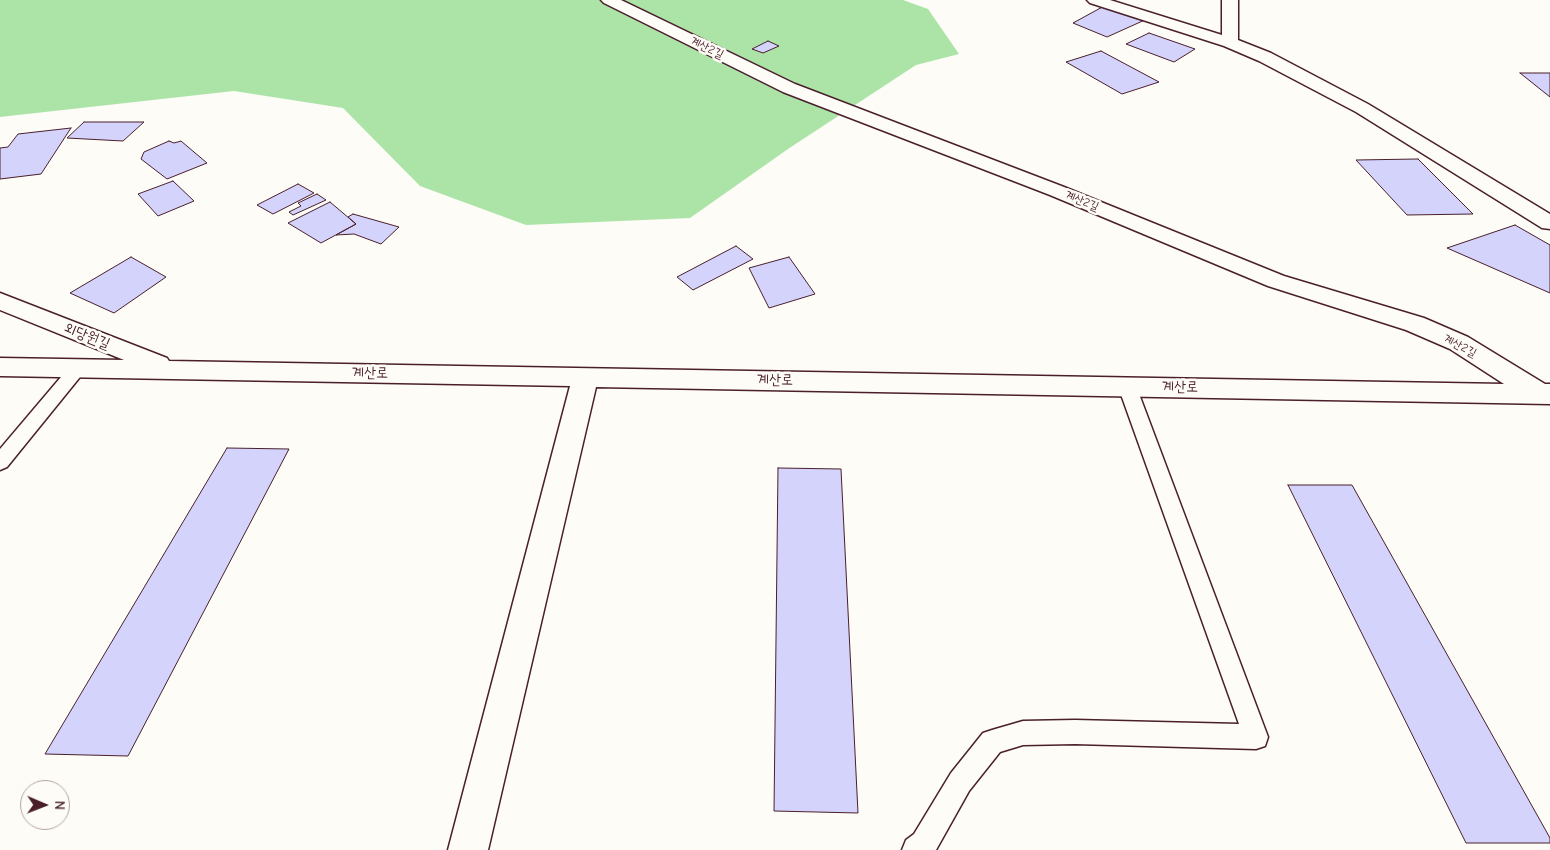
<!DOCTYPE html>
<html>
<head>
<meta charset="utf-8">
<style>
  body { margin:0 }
  #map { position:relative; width:1550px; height:850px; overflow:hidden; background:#fdfcf7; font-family:"Comic Neue",sans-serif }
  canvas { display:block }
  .north { position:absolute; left:20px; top:780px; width:50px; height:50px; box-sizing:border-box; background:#fdfcf7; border:1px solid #b5a4a5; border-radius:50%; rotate:91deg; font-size:14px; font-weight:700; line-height:20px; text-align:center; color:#4a1f2b }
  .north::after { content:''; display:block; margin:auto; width:18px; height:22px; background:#4a1f2b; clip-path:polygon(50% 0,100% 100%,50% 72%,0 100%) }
</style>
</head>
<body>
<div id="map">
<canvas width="1550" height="850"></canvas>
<div class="north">N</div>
</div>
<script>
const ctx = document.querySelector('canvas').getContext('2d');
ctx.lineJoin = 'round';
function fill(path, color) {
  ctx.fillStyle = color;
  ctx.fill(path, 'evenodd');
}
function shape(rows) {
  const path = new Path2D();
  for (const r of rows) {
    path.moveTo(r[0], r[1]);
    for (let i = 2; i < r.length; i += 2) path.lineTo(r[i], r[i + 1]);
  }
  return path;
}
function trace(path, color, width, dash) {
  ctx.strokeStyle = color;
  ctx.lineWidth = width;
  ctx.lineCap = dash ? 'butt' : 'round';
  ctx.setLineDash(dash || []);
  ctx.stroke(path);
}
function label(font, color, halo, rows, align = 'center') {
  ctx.font = font + ' "Comic Neue","Poor Story",sans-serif';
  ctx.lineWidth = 5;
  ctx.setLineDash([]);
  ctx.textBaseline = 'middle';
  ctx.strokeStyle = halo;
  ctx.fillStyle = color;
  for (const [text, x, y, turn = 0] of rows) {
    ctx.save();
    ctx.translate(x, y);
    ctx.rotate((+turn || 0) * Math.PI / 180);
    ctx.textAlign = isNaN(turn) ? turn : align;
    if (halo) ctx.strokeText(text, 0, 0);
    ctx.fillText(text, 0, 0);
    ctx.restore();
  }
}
fill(shape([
  [0,0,903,0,928,9,959,54,916,65,788,149,690,218,526,225,420,186,343,108,234,91,0,117]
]), '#ace4a8');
const building = shape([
  [1106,5,1147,19,1107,37,1073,23,1106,5],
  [1149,33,1195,49,1174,62,1126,44,1149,33],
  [768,41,779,46,763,53,752,49,768,41],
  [1101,51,1159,82,1122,94,1066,62,1101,51],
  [1520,73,1550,73,1550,97,1520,73],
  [84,122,144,122,123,141,67,138,84,122],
  [71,128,41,174,0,179,0,148,8,147,18,134,71,128],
  [169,141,174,143,181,141,207,163,167,179,141,159,144,152,169,141],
  [1418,159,1473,214,1407,215,1356,160,1418,159],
  [173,181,194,201,158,216,138,194,173,181],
  [298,184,314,193,273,214,257,205,298,184],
  [317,194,326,200,293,215,289,212,301,206,298,203,317,194],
  [330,202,356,224,321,243,288,223,330,202],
  [353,214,399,227,381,244,354,234,336,235,356,224,348,217,353,214],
  [1515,225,1550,245,1550,293,1447,248,1515,225],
  [736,246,753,259,693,290,677,277,736,246],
  [131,257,166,277,114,313,70,293,131,257],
  [789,257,815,294,769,308,749,268,789,257],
  [227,448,289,449,128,756,45,754,227,448],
  [778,468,841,469,858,813,774,811,778,468],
  [1288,485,1352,485,1550,838,1550,843,1466,843,1288,485]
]);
fill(building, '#d3d3fb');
trace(building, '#4a1f2b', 1);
const service = shape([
  [78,362,84,364,87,368,84,372,7,467,0,470,0,449,72,364,78,362],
  [1127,380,1133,381,1136,386,1268,737,1265,746,1256,749,1075,744,1023,745,1000,752,969,791,936,850,902,850,906,840,914,834,951,773,983,733,992,730,1023,721,1075,720,1239,724,1118,386,1121,381,1127,380]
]);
const minor = shape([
  [601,0,621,0,795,84,1064,187,1284,276,1424,318,1468,337,1545,384,1550,384,1550,404,596,387,488,850,448,850,570,386,0,376,0,358,124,360,0,310,0,293,167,358,169,361,1504,384,1450,349,1406,330,1268,286,1050,195,783,92,604,3,601,0],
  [1087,0,1110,0,1222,35,1222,0,1238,0,1238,40,1271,53,1368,104,1550,214,1550,229,1542,228,1356,112,1259,61,1224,46,1090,3,1087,0]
]);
trace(service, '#4a1f2b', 3);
trace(minor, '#4a1f2b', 3);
fill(service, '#fdfcf7');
fill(minor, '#fdfcf7');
label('12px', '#4a1f2b', '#fdfcf7', [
  ["계산2길",707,48,26],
  ["계산2길",1082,201,22],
  ["계산2길",1460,346,28]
]);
label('15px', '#4a1f2b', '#fdfcf7', [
  ["외당원길",87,336,22],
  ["계산로",370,373,1],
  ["계산로",775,380,1],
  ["계산로",1180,387,1]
]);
</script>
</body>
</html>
